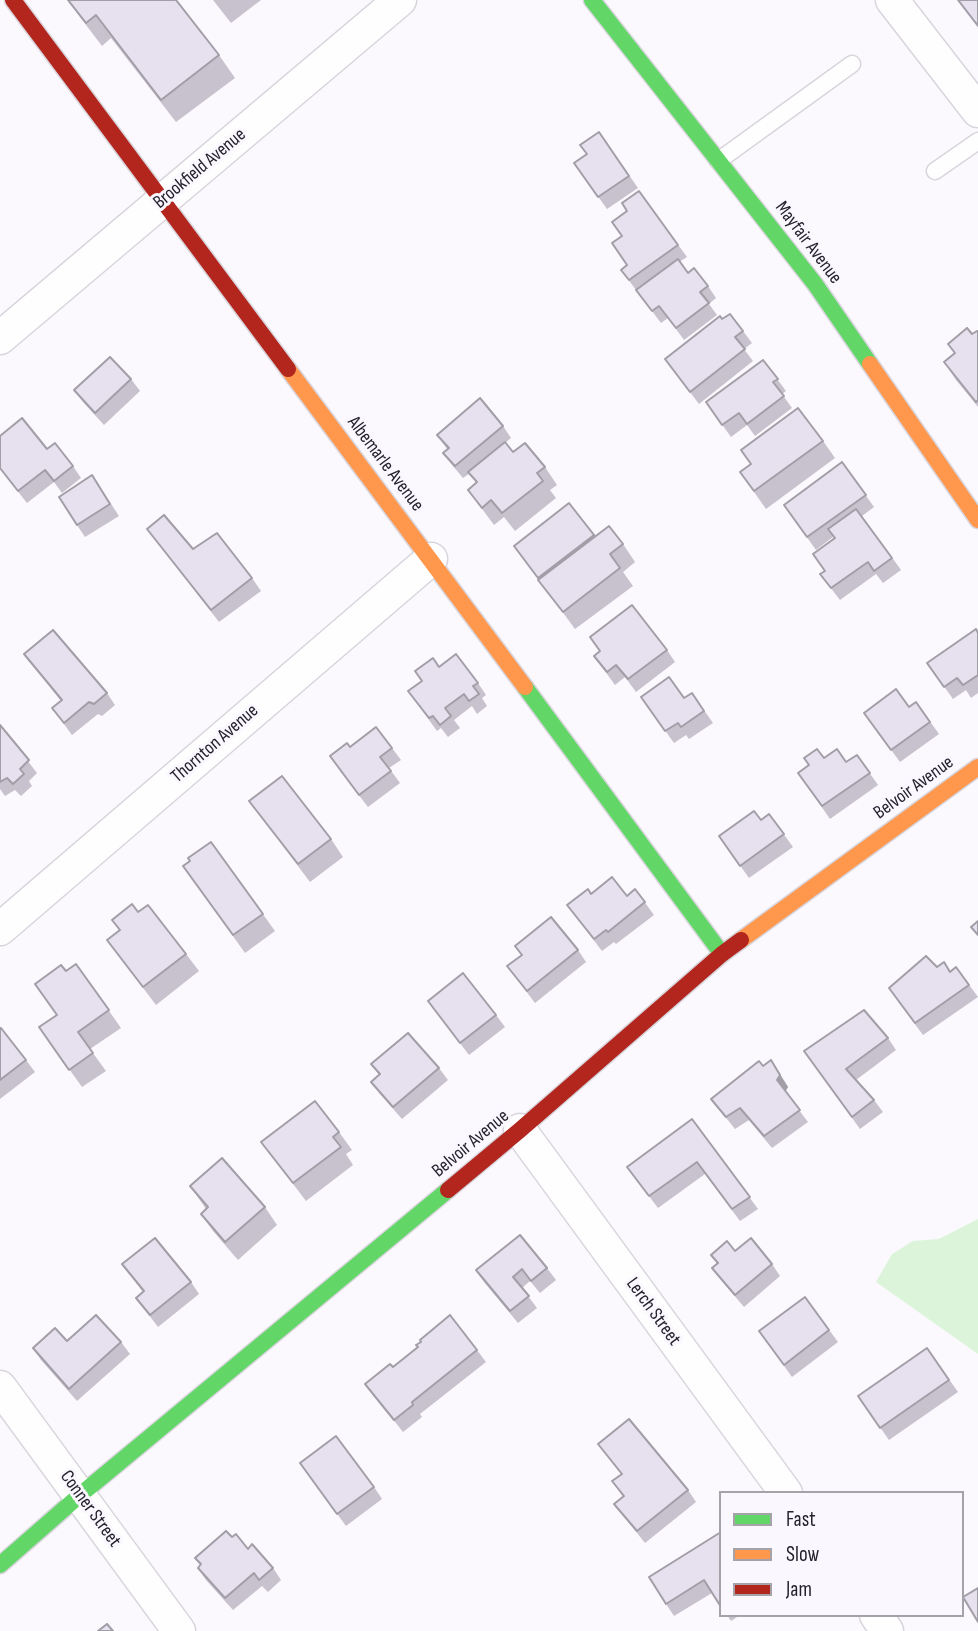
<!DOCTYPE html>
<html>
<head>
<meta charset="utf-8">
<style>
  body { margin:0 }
  #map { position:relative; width:978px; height:1631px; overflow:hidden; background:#fbf9fd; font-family:"Sofia Sans Condensed",sans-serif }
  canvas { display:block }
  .legend { position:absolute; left:719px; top:1491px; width:245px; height:126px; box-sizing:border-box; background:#faf8fe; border:2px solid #a5a2aa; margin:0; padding:9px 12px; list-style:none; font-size:21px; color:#26222d }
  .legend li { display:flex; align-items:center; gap:14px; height:35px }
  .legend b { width:35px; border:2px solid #a5a2aa }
</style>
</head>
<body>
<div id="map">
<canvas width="978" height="1631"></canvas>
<ul class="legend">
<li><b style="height:9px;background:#63d668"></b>Fast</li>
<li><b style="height:9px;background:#ff974d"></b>Slow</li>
<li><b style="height:9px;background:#b3261e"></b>Jam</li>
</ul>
</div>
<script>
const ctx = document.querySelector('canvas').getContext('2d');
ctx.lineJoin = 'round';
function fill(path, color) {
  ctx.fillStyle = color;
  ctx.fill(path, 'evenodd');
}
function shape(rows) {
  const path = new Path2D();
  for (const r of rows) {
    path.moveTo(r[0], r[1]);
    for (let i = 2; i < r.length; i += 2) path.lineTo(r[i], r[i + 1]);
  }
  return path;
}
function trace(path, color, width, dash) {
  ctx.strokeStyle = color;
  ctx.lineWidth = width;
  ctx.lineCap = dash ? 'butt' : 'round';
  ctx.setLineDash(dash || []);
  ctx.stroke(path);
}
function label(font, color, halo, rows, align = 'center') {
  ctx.font = font + ' "Sofia Sans Condensed",sans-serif';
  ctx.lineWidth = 6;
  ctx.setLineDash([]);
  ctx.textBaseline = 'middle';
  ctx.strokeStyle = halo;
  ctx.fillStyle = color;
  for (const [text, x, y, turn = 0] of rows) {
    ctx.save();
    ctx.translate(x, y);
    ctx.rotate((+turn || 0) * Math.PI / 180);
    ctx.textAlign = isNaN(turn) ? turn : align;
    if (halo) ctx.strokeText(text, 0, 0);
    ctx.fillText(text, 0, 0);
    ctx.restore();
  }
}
fill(shape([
  [978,1219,978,1354,876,1282,892,1254,913,1241,939,1239]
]), '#dcf4da');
const lane = shape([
  [718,161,852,64],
  [935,171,978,141]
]);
const street = shape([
  [892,0,978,111],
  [0,338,400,0],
  [0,929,431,559],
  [520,1130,786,1493],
  [0,1387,179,1631],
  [876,1615,887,1631]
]);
const fast = shape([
  [592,0,815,284,870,364],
  [525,687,722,954],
  [0,1565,80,1495,448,1190]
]);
const slow = shape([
  [870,364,978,520],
  [288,369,525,687],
  [741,940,978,767]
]);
const jam = shape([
  [13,0,288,369],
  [448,1190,520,1130,722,954,741,940]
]);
trace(lane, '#d8d5dd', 19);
trace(street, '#d8d5dd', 35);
trace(fast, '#d8d5dd', 19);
trace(slow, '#d8d5dd', 19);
trace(jam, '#d8d5dd', 19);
trace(lane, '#fefeff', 16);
trace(street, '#fefeff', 32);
trace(fast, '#63d668', 16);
trace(slow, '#ff974d', 16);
trace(jam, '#b3261e', 16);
fill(shape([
  [67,0,176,0,219,55,235,78,176,122,111,38,102,46],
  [213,0,261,0,231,23],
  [599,132,638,188,607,209,574,163,587,154],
  [639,191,687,257,679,262,688,273,708,286,716,298,709,304,717,315,684,340,668,318,661,323,621,270,627,265,622,236,627,211],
  [722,319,743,331,752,343,744,349,753,361,699,404,665,359],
  [978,331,978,407,956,380,944,362,954,353,948,344],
  [763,360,786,391,782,394,792,408,755,436,747,425,731,437,706,402],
  [131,379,140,391,104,425,83,402,74,390],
  [503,426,511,438,505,443,513,452,545,467,557,485,550,490,556,498,515,531,504,517,494,525,468,490,477,483,470,473,463,478,452,465,443,453,447,449,437,435],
  [0,436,47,449,73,466,81,478,62,493,54,482,27,503,0,469],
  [823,441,835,458,766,509,740,472],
  [842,462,874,507,862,516,901,570,883,583,876,574,840,600,820,574,825,571,834,538,833,537,816,550,784,505],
  [92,475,119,516,85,537,77,525],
  [569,503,596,536,623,544,635,562,623,572,633,586,575,629,514,546],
  [147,529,193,549,252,578,261,591,219,622],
  [978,633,978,693,971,698,966,690,953,699,927,663],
  [590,637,667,650,675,662,636,692,625,677,615,685,594,656,600,651],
  [24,654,107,693,115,705,102,716,98,714,72,735,52,708,61,701],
  [439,667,478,683,486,695,482,698,487,706,477,714,472,706,454,720,460,728,448,737,441,728,437,731,408,691],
  [692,693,713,723,689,739,686,735,674,743,641,697,684,698],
  [916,702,939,734,900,762,864,713,909,707],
  [0,725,37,773,29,781,32,786,21,796,15,790,5,796,0,789],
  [350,747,392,748,401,760,389,768,400,783,368,807,338,768],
  [857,755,878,785,830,819,798,773,824,758,846,762],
  [249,801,331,839,343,857,310,882],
  [769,814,793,847,749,878,719,836,761,820],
  [211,842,275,931,245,953,183,866],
  [635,889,654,915,616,944,614,942,602,951,567,905,591,894,627,896],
  [138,912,186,954,199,971,156,1005,107,940,119,930,112,920],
  [578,950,586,962,535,1003,507,966],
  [944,962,950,971,956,967,978,997,923,1035,897,1000],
  [76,964,121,1028,90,1049,106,1071,82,1087,39,1027,57,1015,66,971],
  [428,1001,496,1015,505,1027,469,1055],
  [0,1028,26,1060,35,1072,0,1099],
  [888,1038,896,1050,856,1080,874,1100,883,1112,860,1129,804,1051],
  [771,1060,788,1087,785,1092,808,1122,772,1148,749,1120,735,1129,711,1099,763,1066],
  [371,1064,439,1068,448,1080,402,1119,380,1094,371,1082,379,1075],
  [692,1119,758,1209,740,1221,705,1174,658,1208,627,1167],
  [339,1132,352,1150,346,1154,353,1165,306,1201,261,1142],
  [190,1186,265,1207,277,1225,238,1260,213,1231,201,1214,206,1209],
  [711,1255,772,1264,780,1276,744,1307,721,1280,712,1268,717,1263],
  [122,1264,191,1282,199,1294,158,1327,136,1298,143,1292],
  [547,1268,556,1280,540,1293,530,1281,522,1288,537,1308,518,1323,484,1282,476,1270],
  [805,1297,838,1342,792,1377,759,1331],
  [67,1341,121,1342,130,1354,77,1401,41,1360,33,1348],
  [927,1348,958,1392,889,1440,858,1396],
  [477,1350,486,1362,420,1414,422,1417,403,1432,365,1384,393,1367],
  [598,1444,688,1490,696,1502,645,1543,614,1504,623,1497,612,1481,621,1474],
  [300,1463,374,1487,382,1499,346,1526],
  [721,1532,712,1593,674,1616,666,1604],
  [232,1537,273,1568,281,1580,268,1592,262,1586,233,1610,206,1580,198,1568,200,1565,195,1558],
  [727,1615,740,1615,731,1621]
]), '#c7c2ce');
fill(shape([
  [771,1060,788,1087,785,1092,777,1080]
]), '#a29ea7');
const building = shape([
  [68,0,176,0,219,55,161,100,96,15,86,23,68,0],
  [958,0,978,0,978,26,958,0],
  [599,132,629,176,598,197,574,163,587,154,580,145,599,132],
  [639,191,678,245,629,280,621,270,627,265,612,243,622,236,612,222,627,211,622,203,639,191],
  [678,259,688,273,694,268,708,286,700,292,709,303,676,328,659,306,652,311,636,290,678,259],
  [730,314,743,331,735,337,745,349,690,392,665,359,720,316,722,319,730,314],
  [967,328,972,334,977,331,978,331,978,400,976,402,944,362,955,353,948,344,967,328],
  [110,357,131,379,95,413,74,390,110,357],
  [763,360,778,379,773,382,784,396,747,424,739,413,722,425,706,402,763,360],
  [480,398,503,426,455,466,443,453,449,448,437,435,480,398],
  [798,408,823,441,754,491,740,472,751,464,741,450,798,408],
  [22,418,47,449,55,443,73,466,54,481,45,470,18,491,0,468,0,436,22,418],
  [505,442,513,452,525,443,545,467,537,473,543,481,502,513,491,500,482,508,468,490,477,482,468,472,505,442],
  [842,462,866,495,807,537,784,505,842,462],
  [92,475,110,504,77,525,59,497,92,475],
  [569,503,594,535,538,578,514,546,569,503],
  [856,509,892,558,874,571,868,562,831,588,820,574,825,571,813,554,835,538,828,529,856,509],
  [164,515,193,549,217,533,252,578,211,610,147,529,164,515],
  [609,526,623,544,610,554,620,568,563,612,538,580,609,526],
  [632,605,667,650,628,679,616,665,607,672,594,656,600,651,590,637,632,605],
  [976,629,978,633,978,675,963,685,957,678,944,687,927,663,976,629],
  [53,630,107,693,94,704,89,702,64,723,52,708,62,700,24,654,53,630],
  [456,654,478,683,473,686,479,694,469,701,464,694,445,708,451,716,440,725,433,716,429,718,408,691,422,681,415,671,433,658,439,667,456,654],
  [669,677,684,698,692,693,704,711,681,727,678,723,665,731,641,697,669,677],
  [896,689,909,707,916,702,930,722,891,750,864,713,896,689],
  [0,725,29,760,20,769,24,774,13,784,7,778,0,782,0,725],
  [376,727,392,748,380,757,391,771,359,795,330,756,347,743,350,747,376,727],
  [817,749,824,758,837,749,846,762,857,755,870,773,822,806,798,773,809,765,804,758,817,749],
  [282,776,331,839,298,864,249,801,282,776],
  [754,811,761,820,769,814,784,834,740,866,719,836,754,811],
  [211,842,263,914,233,935,183,866,190,861,188,858,211,842],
  [612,877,627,896,635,889,645,902,608,932,606,930,594,939,567,905,588,889,591,894,612,877],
  [132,904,138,912,148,905,186,954,143,987,107,940,120,930,112,920,132,904],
  [551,917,578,950,527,991,507,966,522,955,515,946,551,917],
  [978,921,978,935,971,927,978,921],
  [926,956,937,967,944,962,950,972,956,967,969,985,915,1023,889,988,926,956],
  [76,964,109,1010,78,1032,93,1053,69,1070,39,1027,57,1015,35,984,61,965,66,971,76,964],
  [463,973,496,1015,460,1043,428,1001,463,973],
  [864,1010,888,1038,846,1069,874,1100,852,1117,804,1051,864,1010],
  [0,1028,1,1028,26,1060,0,1080,0,1028],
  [408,1033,439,1068,393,1107,371,1082,380,1074,371,1064,408,1033],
  [771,1060,780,1075,777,1080,800,1110,764,1136,740,1108,726,1117,711,1099,759,1061,763,1066,771,1060],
  [315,1101,339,1132,333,1137,341,1147,293,1183,261,1142,315,1101],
  [692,1119,750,1197,732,1209,697,1162,649,1196,627,1167,692,1119],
  [222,1158,265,1207,225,1242,201,1214,208,1207,190,1186,222,1158],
  [520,1235,547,1268,531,1281,522,1269,513,1277,529,1296,510,1311,476,1270,520,1235],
  [155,1238,191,1282,150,1315,136,1298,144,1291,122,1264,155,1238],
  [751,1238,772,1264,735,1295,712,1268,718,1263,711,1255,727,1241,735,1251,751,1238],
  [805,1297,829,1330,784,1365,759,1331,805,1297],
  [96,1315,121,1342,69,1389,33,1348,55,1328,67,1341,96,1315],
  [450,1315,477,1350,412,1402,413,1405,394,1420,365,1384,390,1364,393,1367,418,1347,416,1345,421,1342,420,1340,450,1315],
  [927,1348,949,1380,880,1428,858,1396,927,1348],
  [629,1419,688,1490,637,1531,614,1504,624,1496,612,1481,622,1474,598,1444,629,1419],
  [336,1436,374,1487,337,1514,300,1463,336,1436],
  [226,1531,232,1537,236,1534,248,1549,252,1544,273,1568,259,1580,254,1573,225,1598,198,1568,201,1564,195,1558,226,1531],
  [721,1532,721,1607,704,1580,666,1604,649,1577,721,1532],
  [978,1588,978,1622,963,1597,978,1588],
  [107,1624,113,1631,98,1631,107,1624]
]);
fill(building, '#e7e1ef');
trace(building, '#a29ea7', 2);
label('19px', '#26222d', '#faf8fe', [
  ["Brookfield Avenue",200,169,-40],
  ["Mayfair Avenue",808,243,53],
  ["Albemarle Avenue",385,464,53],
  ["Thornton Avenue",215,744,-41],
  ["Belvoir Avenue",914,788,-36],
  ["Belvoir Avenue",471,1144,-40],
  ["Lerch Street",653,1312,54],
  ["Conner Street",90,1509,54]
]);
</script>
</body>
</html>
